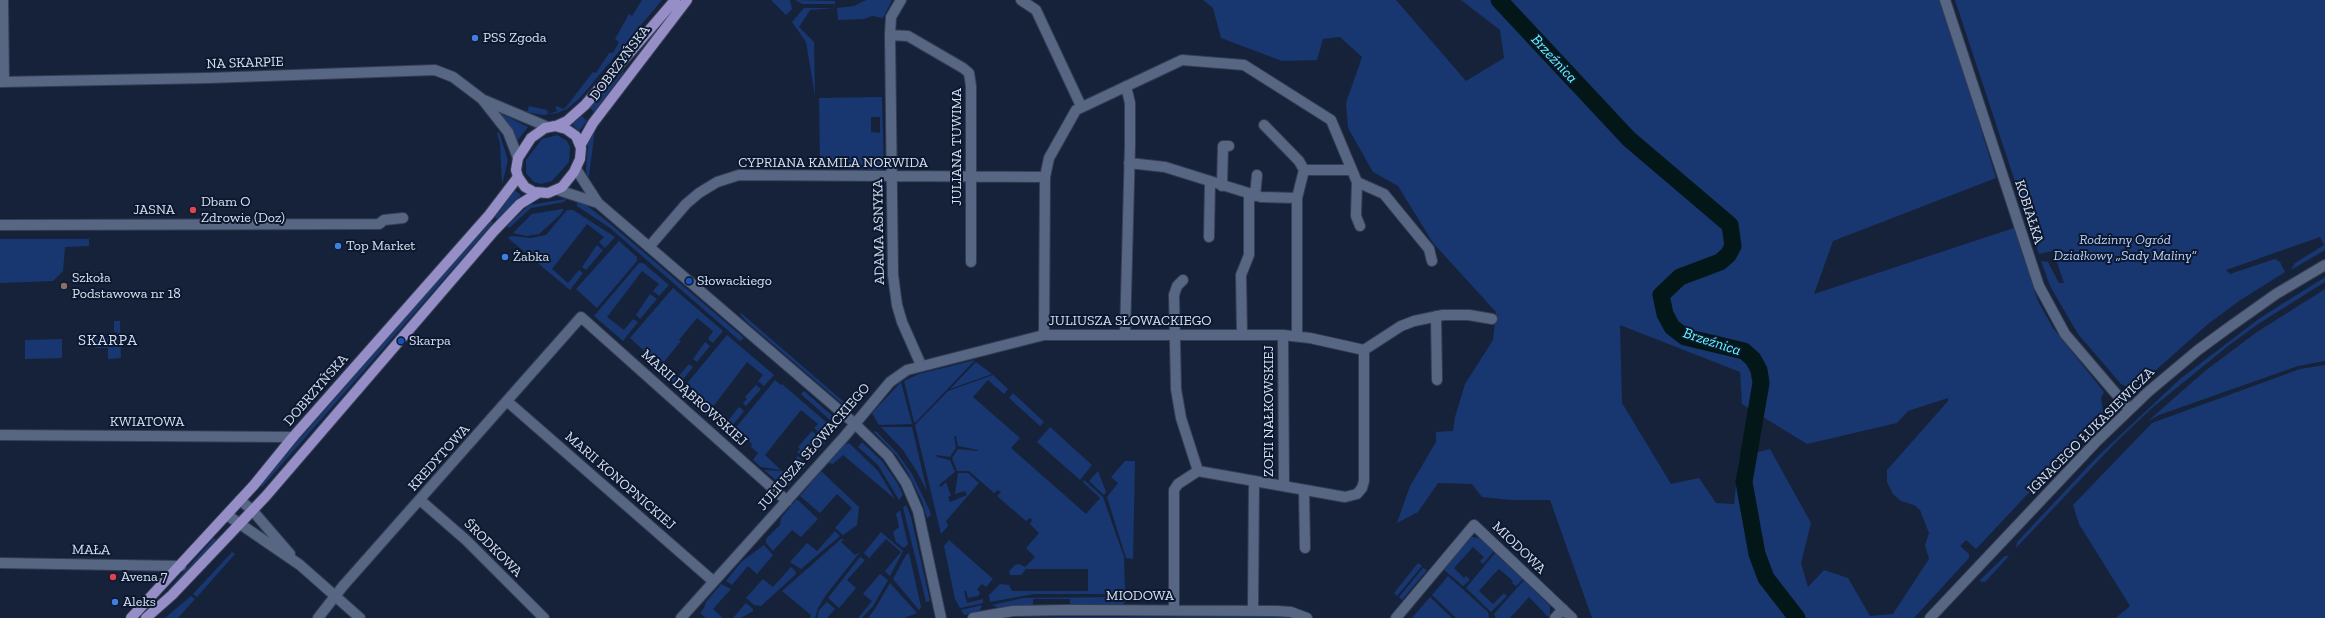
<!DOCTYPE html>
<html>
<head>
<meta charset="utf-8">
<style>
  body { margin:0 }
  canvas { display:block; background:#15223a }
</style>
</head>
<body>
<canvas width="2325" height="618"></canvas>
<script>
const ctx = document.querySelector('canvas').getContext('2d');
ctx.lineJoin = 'round';
function fill(path, color) {
  ctx.fillStyle = color;
  ctx.fill(path, 'evenodd');
}
function shape(rows) {
  const path = new Path2D();
  for (const r of rows) {
    path.moveTo(r[0], r[1]);
    for (let i = 2; i < r.length; i += 2) path.lineTo(r[i], r[i + 1]);
  }
  return path;
}
function trace(path, color, width, dash) {
  ctx.strokeStyle = color;
  ctx.lineWidth = width;
  ctx.lineCap = dash ? 'butt' : 'round';
  ctx.setLineDash(dash || []);
  ctx.stroke(path);
}
function label(font, color, halo, rows, align = 'center') {
  ctx.font = font + ' "Zilla Slab",serif';
  ctx.lineWidth = 4;
  ctx.setLineDash([]);
  ctx.textBaseline = 'middle';
  ctx.strokeStyle = halo;
  ctx.fillStyle = color;
  for (const [text, x, y, turn = 0] of rows) {
    ctx.save();
    ctx.translate(x, y);
    ctx.rotate((+turn || 0) * Math.PI / 180);
    ctx.textAlign = isNaN(turn) ? turn : align;
    if (halo) ctx.strokeText(text, 0, 0);
    ctx.fillText(text, 0, 0);
    ctx.restore();
  }
}
fill(shape([
  [642,0,662,0,580,98,567,109,557,113,543,115,527,112,529,106,547,110,548,114,558,111,555,108,557,106,563,109,566,107,593,72,596,73,609,53,613,53,619,42,615,39,629,14,632,16],
  [771,0,790,0,792,9,786,15],
  [795,0,835,1,835,4,802,4],
  [866,0,892,0,883,18,872,16,864,19,838,20,837,8,854,6],
  [1203,0,1396,0,1466,81,1504,58,1500,30,1461,0,1941,0,1996,178,1833,241,1814,294,2014,228,2038,301,2053,328,2104,392,2101,397,2103,412,2100,417,1976,549,1966,540,1960,546,1969,554,1969,558,1914,618,1592,618,1550,500,1511,500,1482,497,1472,484,1438,483,1418,512,1397,523,1410,486,1436,442,1436,432,1453,431,1455,417,1465,384,1493,340,1496,312,1433,243,1398,186,1373,172,1348,128,1346,103,1362,57,1340,37,1323,39,1317,60,1282,61,1221,38,1213,8],
  [1620,325,1740,372,1742,404,1807,444,1897,423,1908,411,1948,398,1948,401,1887,470,1887,482,1893,494,1901,501,1914,505,1920,510,1929,533,1925,545,1929,559,1893,614,1870,616,1848,578,1824,570,1808,587,1801,563,1811,523,1770,449,1739,457,1734,504,1716,503,1699,478,1671,484,1622,403],
  [1955,0,2325,0,2325,250,2291,270,2295,263,2324,245,2320,237,2226,270,2230,274,2275,259,2280,262,2285,272,2239,301,2208,324,2140,384,2127,387,2121,384,2078,334,2050,286,2041,261,2048,262,2059,283,2064,283,2053,251,2039,254,2036,245],
  [804,8,835,8,810,10,799,27,814,42,815,96,806,42,792,22],
  [623,71,624,72,594,112,590,108],
  [882,97,884,168,881,170,835,169,834,160,832,161,832,169,820,168,819,98],
  [871,117,880,117,880,133,871,132],
  [502,114,528,127,518,140,516,140],
  [582,116,587,121,579,131,572,124],
  [595,130,589,175,587,177,586,168,588,144],
  [499,132,508,160,502,185,500,144,497,133],
  [557,135,567,141,570,147,569,162,552,181,541,184,534,182,526,173,526,160,542,139],
  [513,189,521,195,497,219,495,217,505,204],
  [566,199,564,202,531,208,509,228,507,226,529,205],
  [577,201,585,204,613,226,744,338,740,341,610,228,577,206],
  [562,209,564,209,560,215,539,234,526,236,513,233,532,214],
  [567,210,573,210,615,237,605,248,599,242,604,237,587,224,552,269,568,283,579,270,583,273,570,290,508,238,511,236,531,238,546,235],
  [491,221,493,223,262,487,260,484],
  [0,239,89,239,89,246,65,247,63,271,53,281,0,283],
  [619,241,637,257,637,261,597,308,576,289],
  [597,245,603,250,586,270,582,267],
  [639,263,643,263,669,285,659,296,653,291,659,284,642,271,607,317,624,330,633,319,638,322,623,341,594,316],
  [2325,277,2325,282,2258,324,2228,346,2152,408,2116,442,2016,548,2017,542,2097,457,2180,379,2260,318],
  [673,288,723,331,713,343,708,339,713,331,697,318,679,340,681,341,662,364,678,377,689,364,693,367,676,388,648,364,652,358,630,338],
  [2325,289,2325,361,2298,366,2159,415,2148,421,2205,371,2257,332],
  [650,294,657,299,640,319,636,315],
  [741,313,845,403,846,407,747,322,740,314],
  [114,321,120,321,121,358,108,359,108,348,95,348,95,339,117,338,117,332,114,332],
  [727,335,774,375,764,386,758,381,763,375,747,362,712,408,728,421,739,407,744,411,727,432,698,408,702,403,684,387],
  [62,339,62,358,25,359,25,340],
  [705,342,710,346,697,362,693,359],
  [975,360,916,422,914,422,904,381,919,374],
  [976,362,992,374,950,389],
  [2325,365,2325,618,2116,618,2130,606,2079,524,2073,505,2152,423,2300,369],
  [993,375,1008,389,1004,394,988,380,973,397,1020,438,1011,448,1086,514,1100,498,1083,482,1084,480,1103,497,1124,557,1125,594,1034,594,990,602,989,595,1000,584,1009,585,1012,591,1088,591,1088,569,1026,569,1021,575,1010,575,1009,571,1015,565,1019,564,1025,567,1035,557,1026,548,1039,533,1030,524,1032,520,1030,518,1026,521,997,496,1001,492,998,490,994,493,969,471,957,471,952,458,958,449,978,451,978,450,958,446,956,436,954,436,956,448,950,457,936,455,937,457,950,460,955,472,939,485,941,487,946,482,951,496,948,497,950,502,967,495,965,491,955,494,958,473,968,473,979,483,946,521,948,526,941,534,915,425,948,391],
  [775,380,781,385,782,384,833,428,833,433,827,440,814,428,818,424,801,410,765,455,781,470,761,467,753,460,758,453,751,447,752,444,737,431,731,437,729,436],
  [901,382,912,424,879,425,872,413],
  [756,385,761,389,746,406,743,403,747,399,745,397],
  [804,391,836,419,830,420,801,394],
  [1013,393,1044,422,1040,426,1009,398],
  [881,427,912,427,927,491,917,472,903,450],
  [1050,427,1092,465,1080,480,1037,442],
  [812,431,825,443,809,462,797,452,800,449,798,447],
  [873,431,877,432,897,453,912,474,929,509,931,515,927,518,922,501,908,473,897,456],
  [862,442,882,461,898,484,903,495,899,500,878,465,858,447],
  [849,443,878,471,895,499,843,455,833,464,828,463,844,445],
  [798,456,807,465,788,486,784,487,764,470,784,471],
  [1125,461,1135,461,1133,559,1126,558,1107,497,1118,483,1111,477],
  [821,471,859,507,857,525,843,535,835,528,852,508,837,494,820,513,800,496],
  [1098,471,1106,492,1104,495,1089,481],
  [796,500,798,500,818,519,801,537,792,530,773,551,766,543,766,539,780,525,781,518],
  [906,505,911,517,930,601,926,602,903,507],
  [900,510,908,544,904,548,896,542,893,532,899,527,896,514],
  [835,531,840,536,801,569,790,562,807,543,817,551],
  [881,532,903,551,890,576,885,571,901,552,886,539,869,558,864,553],
  [1472,537,1479,538,1494,551,1483,564,1480,561,1484,557,1473,547,1454,568,1464,578,1466,576,1470,580,1463,586,1443,569],
  [214,538,216,540,163,596],
  [841,539,844,539,841,542,855,555,860,552,826,595,818,608,815,618,810,618,811,615,782,591],
  [949,540,993,579,986,587,982,584,977,589,980,593,978,596,968,598,966,591,964,591,967,603,983,599,983,603,960,608,955,599,944,546],
  [764,545,773,555,757,574,748,566,732,585,726,581,741,562],
  [232,552,235,554,197,597,193,594],
  [909,553,921,607,919,610,893,579,906,555],
  [1495,553,1523,579,1516,586,1512,583,1513,581,1499,569,1492,576,1479,591,1493,604,1504,593,1507,596,1491,612,1466,588],
  [2005,556,2009,556,1985,582,1979,581],
  [860,557,865,560,847,580,856,588,839,608,828,598],
  [1418,563,1422,566,1397,596,1394,593],
  [791,567,796,572,795,575,761,606,754,605,746,598,763,579,773,587],
  [1423,568,1427,570,1402,600,1399,597],
  [880,574,888,580,873,606,862,618,858,618,872,601,863,594],
  [1448,576,1488,612,1489,618,1456,618,1432,595],
  [1524,580,1550,606,1550,615,1548,617,1529,597,1510,618,1496,618,1494,614],
  [890,583,917,613,904,618,868,618,875,609],
  [721,584,731,589,713,609,723,618,706,618,700,613,704,608,706,602],
  [191,596,195,599,178,618,165,618],
  [1117,597,1127,599,1122,606,1070,606,1070,599,1033,599,1033,606,999,608,992,605,1024,598],
  [1430,597,1452,618,1412,618],
  [827,602,835,609,827,618,817,618,819,610],
  [746,603,753,609,753,611,741,618,733,618],
  [982,605,980,610,973,613,964,615,961,610],
  [1054,617,1283,617,1289,618,1008,618]
]), '#183670');
trace(shape([
  [1499,0,1629,139,1730,225,1733,246,1728,255,1720,262,1680,277,1661,295,1665,314,1672,327,1685,337,1744,351,1753,359,1759,370,1761,383,1744,482,1757,554,1766,578,1797,618]
]), '#041718', 17);
const minor = shape([
  [3,0,4,82],
  [901,0,891,17,890,35,893,275,897,305,902,322,921,365],
  [1021,0,1036,10,1081,106],
  [1945,0,2039,286,2065,334,2129,409],
  [890,35,908,36,963,68,969,73,971,86,971,262],
  [0,82,208,78,435,70,453,77,482,99,508,132,518,158],
  [484,100,548,127],
  [1264,125,1299,161,1304,170,1297,198],
  [1129,163,1165,167,1261,197,1297,198,1297,336],
  [576,169,598,203,854,423,888,456,906,483,918,511,941,618],
  [1304,170,1350,170],
  [1357,182,1356,216,1360,226],
  [1222,186,1223,146,1229,146],
  [558,190,598,203],
  [1255,196,1257,175],
  [0,225,379,224,384,220,403,218],
  [1209,237,1210,181],
  [649,247,686,204,699,193,717,182,739,175,1045,177],
  [1183,280,1177,286,1174,295,1176,389,1181,418,1198,471,1345,497,1357,494,1362,488,1364,481,1364,350],
  [1436,316,1437,380],
  [1242,334,1241,275,1249,255,1249,194],
  [1044,335,1045,177,1049,158,1076,110,1182,60,1244,65,1331,120,1357,182,1384,194,1429,249,1432,261],
  [1125,335,1130,144,1130,103,1126,86],
  [1283,335,1284,486],
  [508,402,713,581],
  [0,435,293,437],
  [1304,490,1305,548],
  [240,500,252,510,290,554],
  [420,500,466,540,544,618],
  [227,515,300,565,360,618],
  [0,563,181,566],
  [1174,610,1174,490,1178,484,1198,471],
  [1253,610,1254,481],
  [318,618,343,586,581,317,787,501],
  [681,618,844,437,890,382,907,370,1044,335,1283,335,1310,338,1364,350,1401,326,1414,321,1443,315,1469,315,1492,319],
  [973,618,1013,611,1067,610,1277,611,1291,612,1307,618],
  [1396,618,1474,525,1572,618],
  [1555,618,1563,609],
  [1930,618,2096,442,2148,392,2198,350,2228,328,2276,294,2325,265]
]);
const major = shape([
  [555,126,566,129,576,136,581,148,580,159,574,172,562,187,548,193,534,192,525,187,518,177,516,170,518,158,531,138,545,128,555,126],
  [556,126,567,121,585,105,675,0],
  [580,146,593,123,687,0],
  [131,618,254,485,293,437,489,215,518,177],
  [146,618,172,595,266,496,494,231,520,204,538,193]
]);
trace(minor, '#353d52', 12);
trace(major, '#353d52', 12);
trace(minor, '#576783', 10);
trace(major, '#968fc7', 10);
for (const [x, y, r, color] of [
  [475,38,4,"#3f7fe0"],
  [193,210,4,"#e0444e"],
  [338,246,4,"#3f7fe0"],
  [505,257,4,"#3f7fe0"],
  [689,281,4,"#1a4fb4"],
  [64,286,4,"#8d6e63"],
  [401,341,4,"#1a4fb4"],
  [113,577,4,"#e0444e"],
  [115,602,4,"#3f7fe0"]
]) {
  const dot = new Path2D();
  dot.arc(x, y, r, 0, 2 * Math.PI);
  ctx.fillStyle = color;
  ctx.fill(dot);
  trace(dot, '#0c182f', 1.5);
}
label('14px', '#d6e0f0', '#0c182f', [
  ["PSS Zgoda",483,38],
  ["Dbam O",201,202],
  ["Zdrowie (Doz)",201,218],
  ["Top Market",346,246],
  ["Żabka",513,257],
  ["Szkoła",72,278],
  ["Podstawowa nr 18",72,294],
  ["Słowackiego",697,281],
  ["Skarpa",409,341],
  ["Avena 7",121,577],
  ["Aleks",123,602]
], 'left');
label('14px', '#d6e0f0', '#0c182f', [
  ["NA SKARPIE",245,63,-2],
  ["DOBRZYŃSKA",620,63,-53],
  ["JULIANA TUWIMA",957,147,-90],
  ["CYPRIANA KAMILA NORWIDA",833,163],
  ["JASNA",154,210],
  ["KOBIAŁKA",2029,212,72],
  ["ADAMA ASNYKA",879,232,-91],
  ["JULIUSZA SŁOWACKIEGO",1130,321],
  ["DOBRZYŃSKA",316,390,-49],
  ["MARII DĄBROWSKIEJ",694,398,42],
  ["ZOFII NAŁKOWSKIEJ",1269,411,-90],
  ["KWIATOWA",147,422],
  ["IGNACEGO ŁUKASIEWICZA",2091,431,-45],
  ["JULIUSZA SŁOWACKIEGO",814,447,-49],
  ["KREDYTOWA",439,458,-48],
  ["MARII KONOPNICKIEJ",620,481,41],
  ["ŚRODKOWA",493,548,45],
  ["MIODOWA",1519,548,44],
  ["MAŁA",91,550,1],
  ["MIODOWA",1140,596]
]);
label('italic 14px', '#b9d1fa', '#0c182f', [
  ["Rodzinny Ogród",2125,240],
  ["Działkowy „Sady Maliny”",2125,256]
]);
label('italic 15px', '#65fcfd', '#0c182f', [
  ["Brzeźnica",1554,59,47],
  ["Brzeźnica",1712,342,18]
]);
ctx.letterSpacing = '1px';
label('15px', '#d6e0f0', '#0c182f', [
  ["SKARPA",108,341]
]);
ctx.letterSpacing = '0px';
</script>
</body>
</html>
